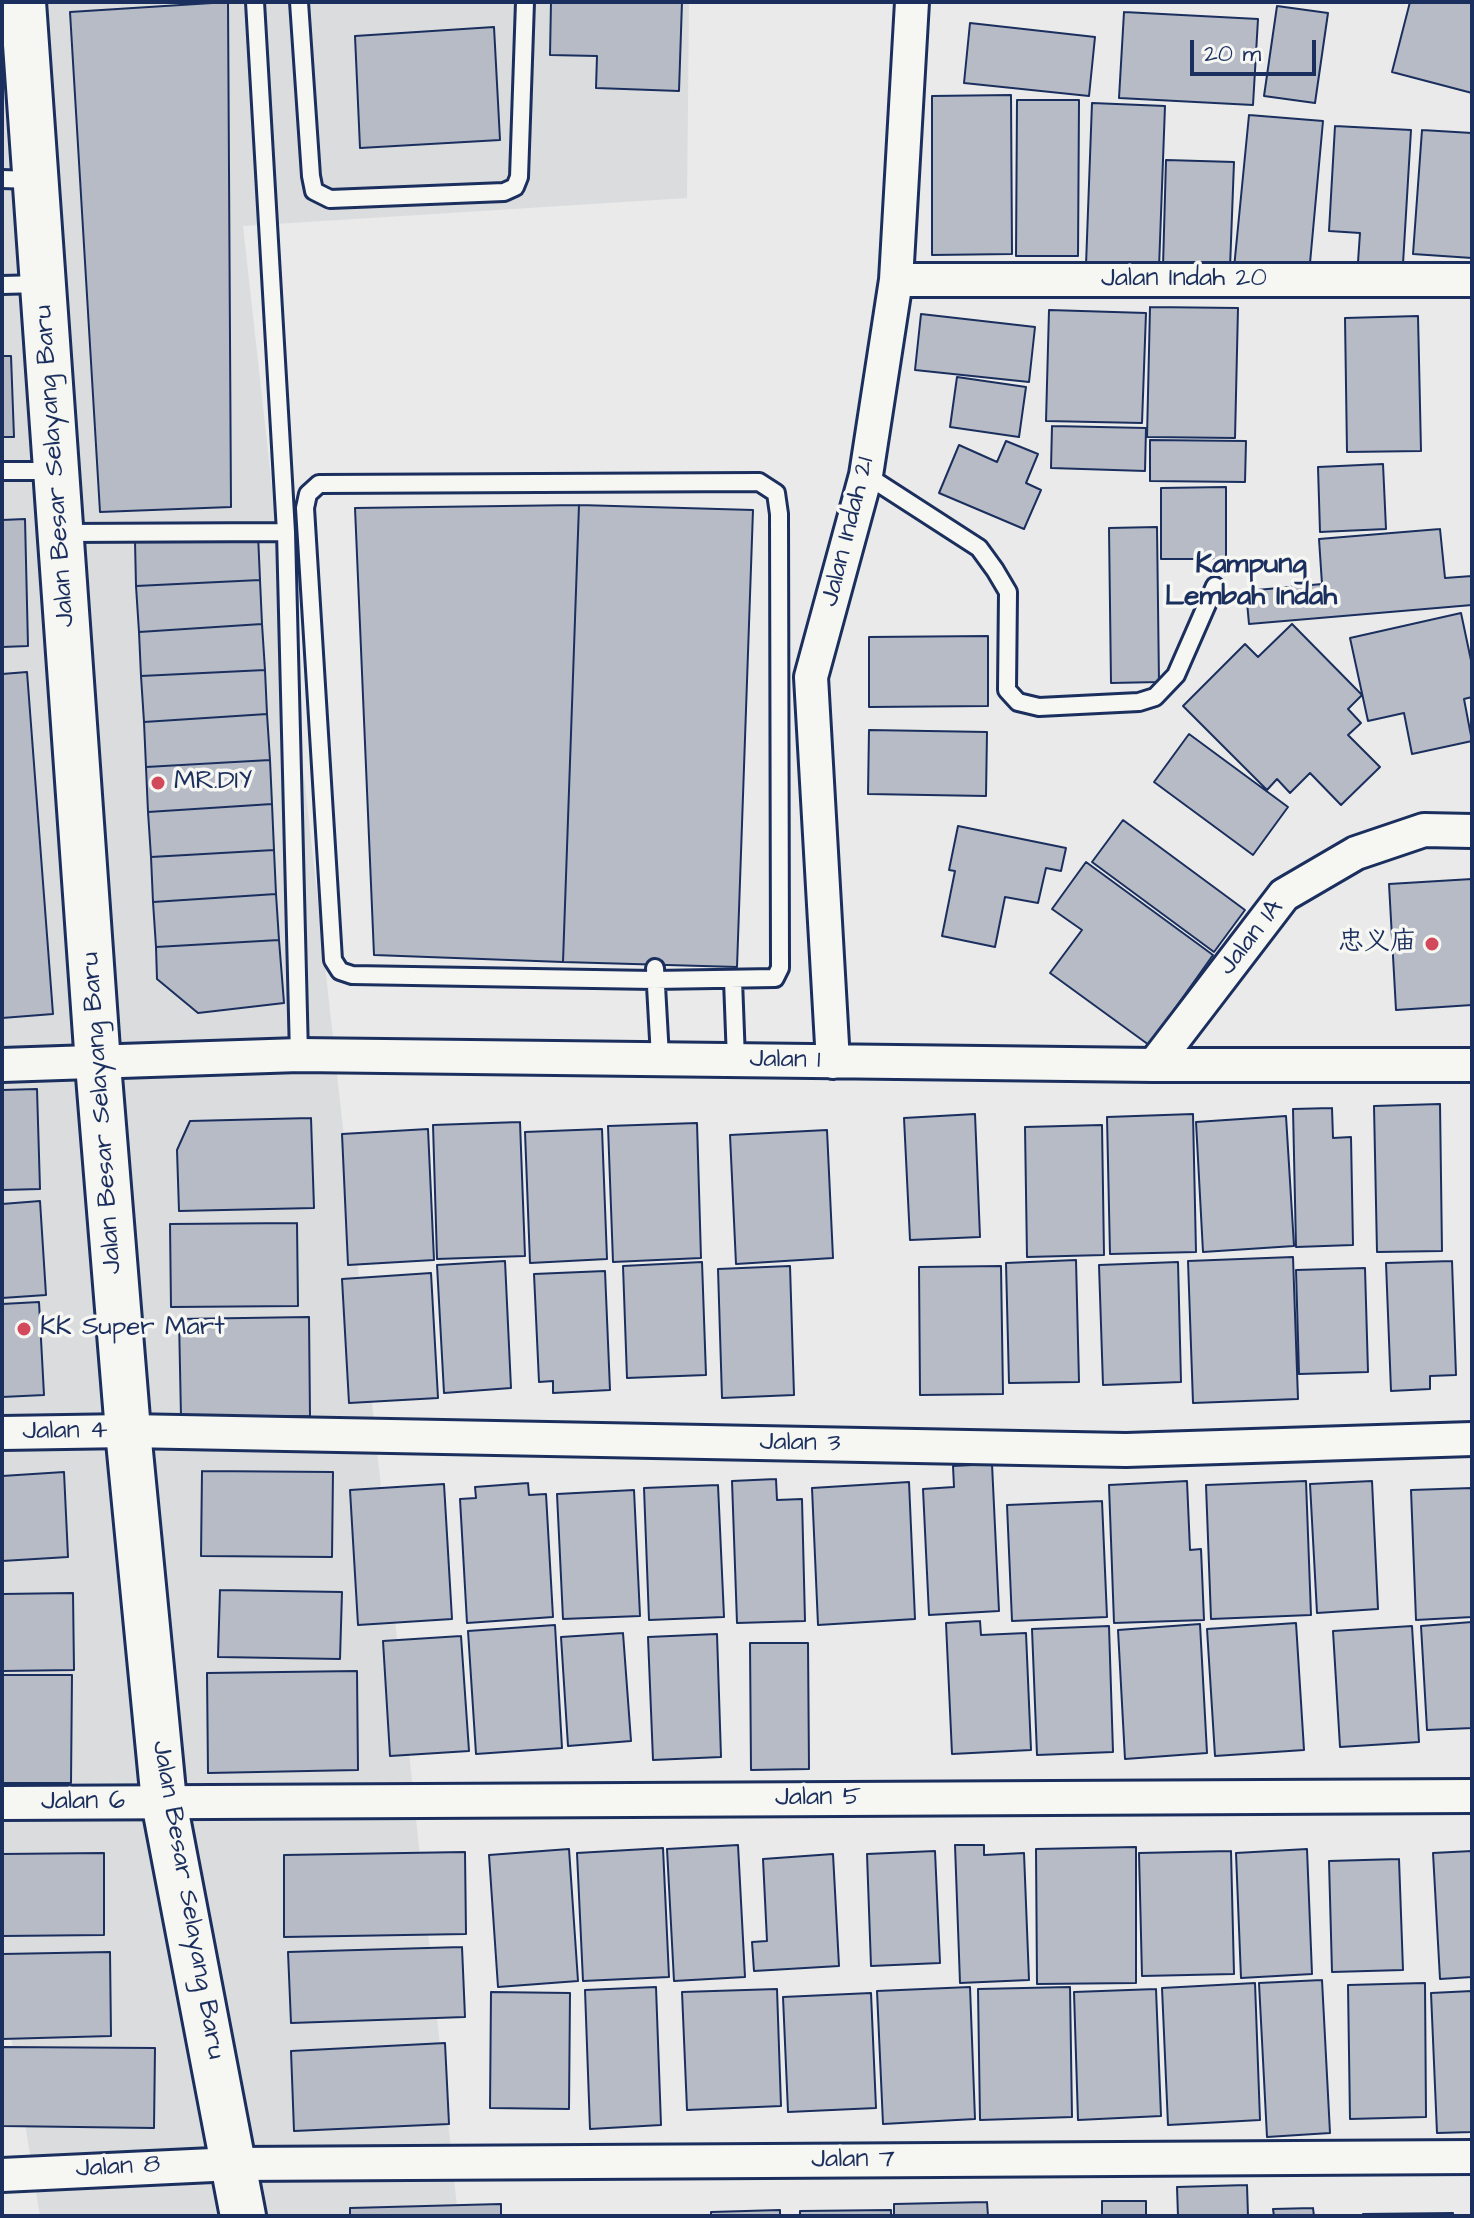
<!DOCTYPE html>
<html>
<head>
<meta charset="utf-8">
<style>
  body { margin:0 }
  #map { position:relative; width:1474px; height:2218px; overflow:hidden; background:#e9eae9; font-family:"Architects Daughter",sans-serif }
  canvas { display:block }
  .frame { position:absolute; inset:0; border:4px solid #1b2f5e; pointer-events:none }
  .scale { position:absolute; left:1190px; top:40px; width:126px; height:36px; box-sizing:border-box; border:4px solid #1b2f5e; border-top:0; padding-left:10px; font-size:24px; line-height:28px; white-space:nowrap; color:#1b2f5e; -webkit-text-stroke:6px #f6f6f2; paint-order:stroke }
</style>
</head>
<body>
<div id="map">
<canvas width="1474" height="2218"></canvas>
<div class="frame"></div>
<div class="scale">20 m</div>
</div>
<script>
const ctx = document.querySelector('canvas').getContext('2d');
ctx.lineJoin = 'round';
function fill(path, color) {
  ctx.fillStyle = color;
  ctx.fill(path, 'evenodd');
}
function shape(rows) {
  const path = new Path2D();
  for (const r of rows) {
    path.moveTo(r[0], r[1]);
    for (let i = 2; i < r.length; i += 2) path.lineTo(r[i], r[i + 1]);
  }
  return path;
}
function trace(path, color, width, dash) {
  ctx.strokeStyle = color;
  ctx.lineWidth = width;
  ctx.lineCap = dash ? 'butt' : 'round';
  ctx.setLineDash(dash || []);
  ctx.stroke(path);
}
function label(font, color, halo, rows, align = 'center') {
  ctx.font = font + ' "Architects Daughter","LXGW WenKai TC",sans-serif';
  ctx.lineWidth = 7;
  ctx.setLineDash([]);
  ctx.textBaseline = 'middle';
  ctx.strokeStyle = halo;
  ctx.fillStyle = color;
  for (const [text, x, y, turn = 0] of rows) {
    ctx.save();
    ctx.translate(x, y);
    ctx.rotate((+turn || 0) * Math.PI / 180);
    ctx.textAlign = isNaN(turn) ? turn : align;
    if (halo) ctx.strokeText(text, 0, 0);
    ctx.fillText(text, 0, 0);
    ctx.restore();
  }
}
fill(shape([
  [2,2,689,2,687,198,243,226,342,1119,458,2216,40,2216,2,1982]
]), '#dadcde');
const building = shape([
  [228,2,231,507,100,512,70,12,228,2],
  [551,2,682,2,679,91,596,88,597,56,550,55,551,2],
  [1410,2,1472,2,1472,93,1392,72,1410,2],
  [1277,6,1328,13,1315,103,1264,96,1277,6],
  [1124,12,1258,19,1253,105,1119,98,1124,12],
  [970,23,1095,37,1089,96,964,83,970,23],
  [494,27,500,140,360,148,355,36,494,27],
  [1011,95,1012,254,932,255,932,96,1011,95],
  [1017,100,1079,100,1078,256,1016,256,1017,100],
  [1092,103,1165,106,1159,268,1086,265,1092,103],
  [1249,115,1323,121,1309,274,1234,268,1249,115],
  [1335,126,1411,130,1403,264,1358,262,1360,233,1329,231,1335,126],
  [1422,130,1472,133,1472,258,1413,254,1422,130],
  [1166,160,1234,162,1230,268,1163,266,1166,160],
  [1150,307,1238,308,1235,438,1147,437,1150,307],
  [1049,310,1146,313,1142,423,1046,421,1049,310],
  [921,314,1035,327,1029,382,915,370,921,314],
  [1418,316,1421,451,1347,452,1345,318,1418,316],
  [2,356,11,356,14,437,2,437,2,356],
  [957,377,1026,387,1019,437,950,427,957,377],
  [1052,426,1146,428,1145,471,1051,468,1052,426],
  [1150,440,1246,441,1245,482,1150,481,1150,440],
  [1006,441,1038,454,1026,483,1041,490,1024,529,939,493,959,445,997,462,1006,441],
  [1383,464,1386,529,1320,532,1318,467,1383,464],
  [1226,487,1226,559,1161,559,1161,488,1226,487],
  [579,505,563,962,374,955,355,508,579,505],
  [579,505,753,510,737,967,563,962,579,505],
  [25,519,28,646,2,647,2,520,25,519],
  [1157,527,1159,682,1111,683,1109,528,1157,527],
  [1440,529,1445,578,1472,576,1472,605,1249,624,1246,591,1322,584,1319,539,1440,529],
  [258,534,260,580,136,586,135,541,258,534],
  [260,580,262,624,139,632,136,586,260,580],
  [1461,613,1472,665,1472,697,1464,699,1472,741,1412,754,1404,713,1368,721,1350,638,1461,613],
  [262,624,265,670,141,676,139,632,262,624],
  [1292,624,1362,695,1348,709,1361,723,1348,735,1380,767,1341,805,1310,773,1290,793,1277,779,1267,790,1183,706,1245,644,1258,657,1292,624],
  [988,636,988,706,869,707,869,637,988,636],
  [265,670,267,714,144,722,141,676,265,670],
  [27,672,53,1014,2,1018,2,674,27,672],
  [267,714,270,760,146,767,144,722,267,714],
  [869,730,987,732,986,796,868,794,869,730],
  [1189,734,1288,807,1253,855,1154,782,1189,734],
  [270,760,272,804,148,812,146,767,270,760],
  [272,804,274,850,151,857,148,812,272,804],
  [1123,820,1245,910,1214,952,1092,862,1123,820],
  [958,826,1066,848,1061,871,1046,868,1038,903,1005,897,995,947,942,936,955,871,949,870,958,826],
  [274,850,276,894,153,902,151,857,274,850],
  [1086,862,1213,955,1149,1045,1050,973,1082,930,1052,909,1086,862],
  [1472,879,1472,1005,1396,1010,1389,884,1472,879],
  [276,894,279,940,156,947,153,902,276,894],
  [279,940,284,1003,198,1013,157,979,156,947,279,940],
  [37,1089,40,1189,2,1190,2,1090,37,1089],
  [1440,1104,1442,1251,1377,1252,1374,1106,1440,1104],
  [1332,1108,1333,1138,1351,1137,1353,1245,1296,1247,1293,1109,1332,1108],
  [975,1114,980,1237,910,1240,904,1118,975,1114],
  [1193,1114,1196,1252,1110,1254,1107,1117,1193,1114],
  [1286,1116,1294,1246,1203,1252,1196,1122,1286,1116],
  [311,1118,314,1208,179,1211,177,1150,190,1121,311,1118],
  [520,1122,525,1256,437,1259,433,1125,520,1122],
  [697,1123,701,1258,613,1262,608,1126,697,1123],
  [1102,1125,1104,1255,1027,1257,1025,1127,1102,1125],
  [428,1129,434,1260,348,1265,342,1134,428,1129],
  [602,1129,607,1259,530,1263,525,1132,602,1129],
  [827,1130,833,1258,736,1264,730,1135,827,1130],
  [40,1201,46,1295,2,1298,2,1204,40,1201],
  [297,1223,298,1306,171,1307,170,1224,297,1223],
  [1293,1257,1298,1399,1193,1403,1188,1261,1293,1257],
  [1076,1260,1079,1382,1009,1383,1006,1263,1076,1260],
  [505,1261,511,1388,444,1393,437,1265,505,1261],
  [1452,1261,1456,1375,1430,1376,1430,1389,1391,1391,1386,1263,1452,1261],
  [702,1262,706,1375,627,1378,623,1266,702,1262],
  [1178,1262,1181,1382,1103,1385,1099,1265,1178,1262],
  [790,1266,794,1395,722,1398,718,1269,790,1266],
  [1001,1266,1003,1394,920,1395,919,1267,1001,1266],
  [1365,1268,1368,1372,1299,1374,1296,1270,1365,1268],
  [605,1271,610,1390,553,1393,553,1381,539,1382,534,1274,605,1271],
  [431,1273,438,1398,349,1403,342,1279,431,1273],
  [39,1302,44,1395,2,1397,2,1304,39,1302],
  [309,1317,310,1416,181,1417,179,1319,309,1317],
  [992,1464,999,1611,929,1615,923,1489,954,1487,953,1466,992,1464],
  [202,1471,333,1472,332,1557,201,1556,202,1471],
  [64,1472,68,1557,2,1561,2,1476,64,1472],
  [776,1479,777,1500,802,1499,805,1621,737,1623,732,1481,776,1479],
  [1187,1481,1190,1550,1201,1549,1204,1620,1114,1623,1109,1485,1187,1481],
  [1306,1481,1311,1615,1211,1619,1206,1485,1306,1481],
  [1372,1481,1378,1609,1317,1613,1310,1484,1372,1481],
  [909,1482,915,1619,818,1625,812,1488,909,1482],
  [528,1483,529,1495,546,1494,553,1617,467,1623,460,1499,476,1498,475,1487,528,1483],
  [444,1484,452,1619,358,1625,350,1490,444,1484],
  [718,1485,724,1617,649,1620,644,1488,718,1485],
  [1472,1488,1472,1617,1416,1620,1411,1490,1472,1488],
  [634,1490,640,1616,563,1619,557,1494,634,1490],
  [1102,1501,1107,1617,1012,1621,1007,1505,1102,1501],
  [220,1590,342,1592,340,1659,218,1657,220,1590],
  [73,1593,74,1670,2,1671,2,1594,73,1593],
  [980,1621,981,1635,1026,1633,1031,1750,952,1754,946,1623,980,1621],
  [1472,1622,1472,1728,1427,1730,1421,1626,1472,1622],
  [1296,1623,1304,1750,1215,1756,1207,1629,1296,1623],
  [1200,1624,1207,1753,1125,1759,1118,1630,1200,1624],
  [555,1625,562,1748,476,1754,468,1631,555,1625],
  [1109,1626,1113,1752,1037,1755,1032,1629,1109,1626],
  [1412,1626,1419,1742,1340,1747,1333,1631,1412,1626],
  [623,1633,631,1741,568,1746,561,1637,623,1633],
  [717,1634,721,1757,653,1760,648,1637,717,1634],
  [461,1636,469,1751,390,1756,383,1641,461,1636],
  [750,1643,808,1643,809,1769,751,1770,750,1643],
  [357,1671,358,1770,208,1773,207,1673,357,1671],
  [2,1675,72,1675,71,1783,2,1783,2,1675],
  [738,1845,745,1977,674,1981,667,1849,738,1845],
  [955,1845,984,1845,984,1855,1024,1853,1029,1980,960,1983,955,1845],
  [1136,1847,1136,1983,1037,1984,1036,1849,1136,1847],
  [663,1848,669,1977,583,1981,577,1853,663,1848],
  [569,1849,578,1981,498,1987,489,1855,569,1849],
  [1307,1849,1312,1974,1241,1978,1236,1853,1307,1849],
  [935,1851,940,1963,871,1966,867,1854,935,1851],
  [1231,1851,1234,1974,1142,1976,1139,1853,1231,1851],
  [1472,1851,1472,1977,1440,1979,1433,1853,1472,1851],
  [465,1852,466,1934,284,1937,284,1855,465,1852],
  [104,1853,104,1935,2,1936,2,1854,104,1853],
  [833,1854,839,1966,754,1971,752,1942,767,1941,763,1859,833,1854],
  [1399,1859,1403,1970,1332,1972,1329,1861,1399,1859],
  [462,1947,465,2017,291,2023,288,1952,462,1947],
  [110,1952,111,2036,2,2039,2,1954,110,1952],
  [1322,1980,1330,2133,1267,2137,1259,1983,1322,1980],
  [1255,1983,1260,2120,1168,2125,1162,1988,1255,1983],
  [1425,1983,1426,2117,1350,2119,1348,1985,1425,1983],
  [656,1987,661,2125,590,2129,585,1990,656,1987],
  [970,1987,975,2119,883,2124,877,1991,970,1987],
  [1070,1987,1072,2117,980,2120,978,1989,1070,1987],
  [777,1989,781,2106,687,2110,682,1992,777,1989],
  [1156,1989,1161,2116,1078,2120,1074,1992,1156,1989],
  [1472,1991,1472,2132,1437,2133,1431,1993,1472,1991],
  [491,1992,570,1993,569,2109,490,2108,491,1992],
  [871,1993,876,2108,788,2112,783,1997,871,1993],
  [445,2043,449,2124,294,2131,291,2051,445,2043],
  [2,2047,155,2048,154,2128,2,2126,2,2047],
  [1247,2185,1248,2216,1178,2216,1177,2187,1247,2185],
  [1102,2201,1146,2201,1146,2216,1102,2216,1102,2201],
  [987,2202,988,2216,894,2216,894,2204,987,2202],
  [501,2204,501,2216,350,2216,350,2208,501,2204],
  [1313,2208,1314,2216,1274,2216,1273,2209,1313,2208],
  [780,2210,780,2216,711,2216,711,2212,780,2210],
  [891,2210,891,2216,800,2216,800,2211,891,2210],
  [1453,2213,1453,2216,1363,2216,1363,2214,1453,2213]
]);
fill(building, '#b6bbc6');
trace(building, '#1b2f5e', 2);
const lane = shape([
  [255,2,286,532,299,1055],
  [299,2,311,176,314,191,330,199,504,192,515,187,519,177,525,2],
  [2,179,32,180],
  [2,285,40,284],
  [2,471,55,471],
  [866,475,979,548,995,570,1008,592,1007,690,1018,702,1039,707,1139,702,1155,697,1176,675,1215,586],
  [759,482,776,493,779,514,780,968,775,978,654,980,352,975,340,971,333,960,305,508,308,494,319,484,759,482],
  [64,533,286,532],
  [655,968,660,1057],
  [733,980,736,1060]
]);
const street = shape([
  [896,280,1472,280],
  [833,1062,811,677,866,475,896,280,912,2],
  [2,1065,299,1055,1154,1065,1472,1065],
  [1154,1065,1284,895,1356,853,1424,830,1472,831],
  [2,1433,128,1431,1126,1450,1472,1439],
  [2,1803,1472,1796],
  [2,2175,234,2164,1472,2157]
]);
const secondary = shape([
  [23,2,98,1064,128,1431,164,1802,243,2216]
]);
trace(lane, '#1b2f5e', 22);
trace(street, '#1b2f5e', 38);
trace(secondary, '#1b2f5e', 50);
trace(lane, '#f6f6f2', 16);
trace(street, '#f6f6f2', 32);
trace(secondary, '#f6f6f2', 44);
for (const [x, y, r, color] of [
  [158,783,8,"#d1495b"],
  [1432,944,8,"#d1495b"],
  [24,1329,8,"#d1495b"]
]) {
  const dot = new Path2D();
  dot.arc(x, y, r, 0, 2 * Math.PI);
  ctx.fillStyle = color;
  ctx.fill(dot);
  trace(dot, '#f6f6f2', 3);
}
label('26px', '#1b2f5e', '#f6f6f2', [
  ["Jalan Indah 20",1184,280],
  ["Jalan Besar Selayang Baru",56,466,-94],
  ["Jalan Indah 21",849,532,-76],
  ["Jalan 1A",1252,938,-52],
  ["Jalan 1",785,1061,1],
  ["Jalan Besar Selayang Baru",103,1113,-94],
  ["Jalan 4",65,1432,-1],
  ["Jalan 3",800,1444,1],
  ["Jalan 5",818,1799],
  ["Jalan 6",83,1803],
  ["Jalan Besar Selayang Baru",187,1900,80],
  ["Jalan 7",853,2161],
  ["Jalan 8",118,2168,-3]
]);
label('26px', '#1b2f5e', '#f6f6f2', [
  ["MR.DIY",174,783],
  ["忠义庙",1416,944,"right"],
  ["KK Super Mart",40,1329]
], 'left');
label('bold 28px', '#1b2f5e', '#f6f6f2', [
  ["Kampung",1251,566],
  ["Lembah Indah",1251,598]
]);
</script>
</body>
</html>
